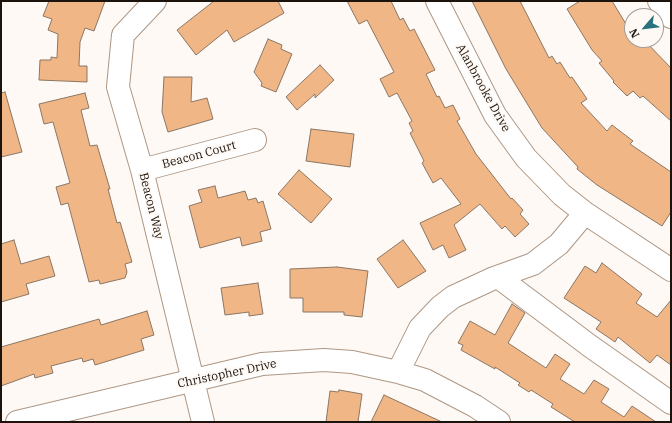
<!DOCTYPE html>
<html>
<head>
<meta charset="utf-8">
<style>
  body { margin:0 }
  #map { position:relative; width:672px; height:423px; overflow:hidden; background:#fef9f5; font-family:"IBM Plex Serif",serif }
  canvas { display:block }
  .frame { position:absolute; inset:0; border:2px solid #1b130c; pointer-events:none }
  .north { position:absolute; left:624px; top:8px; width:40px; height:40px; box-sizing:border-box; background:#fef9f5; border:1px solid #a39d98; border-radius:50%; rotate:242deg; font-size:11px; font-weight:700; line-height:16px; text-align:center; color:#1b130c }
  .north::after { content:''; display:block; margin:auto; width:14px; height:18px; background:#2a717e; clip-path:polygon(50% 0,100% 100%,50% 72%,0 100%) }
</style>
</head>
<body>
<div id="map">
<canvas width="672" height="423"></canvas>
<div class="frame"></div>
<div class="north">N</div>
</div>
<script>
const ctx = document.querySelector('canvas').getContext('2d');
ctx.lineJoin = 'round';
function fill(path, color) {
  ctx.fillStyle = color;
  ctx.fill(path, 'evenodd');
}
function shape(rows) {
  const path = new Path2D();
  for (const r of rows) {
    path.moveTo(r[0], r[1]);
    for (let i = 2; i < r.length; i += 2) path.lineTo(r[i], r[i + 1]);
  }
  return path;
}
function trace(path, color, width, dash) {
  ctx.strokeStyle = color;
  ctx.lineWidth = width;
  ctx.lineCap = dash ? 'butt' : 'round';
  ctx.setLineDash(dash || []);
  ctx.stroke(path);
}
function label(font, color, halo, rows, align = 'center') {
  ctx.font = font + ' "IBM Plex Serif",serif';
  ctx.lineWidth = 4;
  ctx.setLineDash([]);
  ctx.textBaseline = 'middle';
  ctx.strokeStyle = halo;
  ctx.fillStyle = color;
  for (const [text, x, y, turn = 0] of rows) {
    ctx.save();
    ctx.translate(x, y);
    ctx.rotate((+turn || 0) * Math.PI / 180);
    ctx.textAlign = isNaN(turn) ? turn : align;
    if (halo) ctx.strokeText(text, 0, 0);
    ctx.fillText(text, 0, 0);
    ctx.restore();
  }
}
const building = shape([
  [49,1,105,1,94,31,85,28,80,42,79,66,87,66,87,82,39,80,40,60,51,60,51,57,57,58,58,34,48,30,52,19,43,16,49,1],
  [214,1,278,1,284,13,234,42,227,30,196,55,177,30,214,1],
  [347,1,391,1,400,20,403,18,410,31,414,29,435,70,426,74,437,97,439,96,445,108,453,105,460,119,457,121,476,154,511,199,512,198,523,210,520,214,529,224,515,237,505,226,502,229,480,204,454,225,466,250,449,258,443,245,433,250,420,223,461,204,441,178,433,183,422,163,424,161,410,133,413,131,409,123,412,121,397,93,389,97,380,79,394,72,367,20,359,24,347,1],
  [472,1,520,1,549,58,552,56,557,64,560,62,570,78,572,77,587,99,581,103,607,131,612,125,633,141,630,144,671,172,671,212,662,226,597,185,577,169,578,167,542,128,506,69,472,1],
  [580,1,612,1,632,34,632,40,644,40,671,68,671,121,643,96,640,98,633,91,627,96,613,82,614,81,599,63,602,61,592,50,567,9,580,1],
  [268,39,282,45,281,49,292,54,276,92,261,86,262,83,254,72,268,39],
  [320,65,334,80,315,98,315,94,297,110,286,97,320,65],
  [164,77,192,77,191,102,207,98,213,119,168,132,162,112,164,77],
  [5,92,22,152,1,157,1,93,5,92],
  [85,93,89,108,81,110,90,146,97,145,110,189,108,189,117,223,120,222,132,262,125,264,127,272,125,278,100,284,99,280,89,282,68,203,61,205,56,187,70,183,53,122,44,124,39,104,85,93],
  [311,129,354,134,350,167,306,161,311,129],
  [299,170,332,199,311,223,278,194,299,170],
  [215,186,218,198,245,191,248,200,256,198,258,203,263,201,271,229,260,232,262,241,242,246,240,237,200,248,189,206,202,202,198,190,215,186],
  [14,240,21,264,49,256,55,276,26,284,29,294,1,302,1,244,14,240],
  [403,240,426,271,398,288,377,259,403,240],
  [602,263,642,294,636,303,657,317,671,300,671,365,657,355,650,363,618,337,615,342,596,329,601,322,564,298,585,266,596,273,602,263],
  [337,267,368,271,362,317,344,315,344,312,303,312,303,298,290,298,290,269,337,267],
  [258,283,263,314,249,316,249,312,225,315,221,288,258,283],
  [512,304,525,313,508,343,546,368,555,354,570,364,560,379,584,394,594,380,609,389,601,402,624,417,632,406,656,422,575,422,551,407,553,404,531,390,529,392,518,385,520,383,495,367,495,369,461,350,463,345,458,343,470,321,495,335,512,304],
  [147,311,154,335,141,339,144,350,95,365,93,359,83,362,82,358,51,366,53,373,35,378,34,374,1,386,1,347,99,319,101,325,147,311],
  [339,390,362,394,358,422,326,422,330,391,338,392,339,390],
  [384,395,442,422,371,422,384,395]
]);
fill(building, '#f0b685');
trace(building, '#8b7664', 1);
const minor = shape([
  [155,1,123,35,118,87,142,170,203,422],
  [437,1,495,115,526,158,562,195,585,213,671,270],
  [659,1,671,17],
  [142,170,255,140],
  [498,277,590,346,671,403],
  [398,372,420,328,440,307,453,297,494,278,533,264,559,244,585,213],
  [17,422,262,364,324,360,352,362,398,372,425,380,475,406,499,422]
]);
trace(minor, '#ad9785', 24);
trace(minor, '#fff', 22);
label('12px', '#1b130c', '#fef9f5', [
  ["Alanbrooke Drive",483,88,61],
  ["Beacon Court",199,155,-15],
  ["Beacon Way",151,206,76],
  ["Christopher Drive",227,374,-12]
]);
</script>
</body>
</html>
